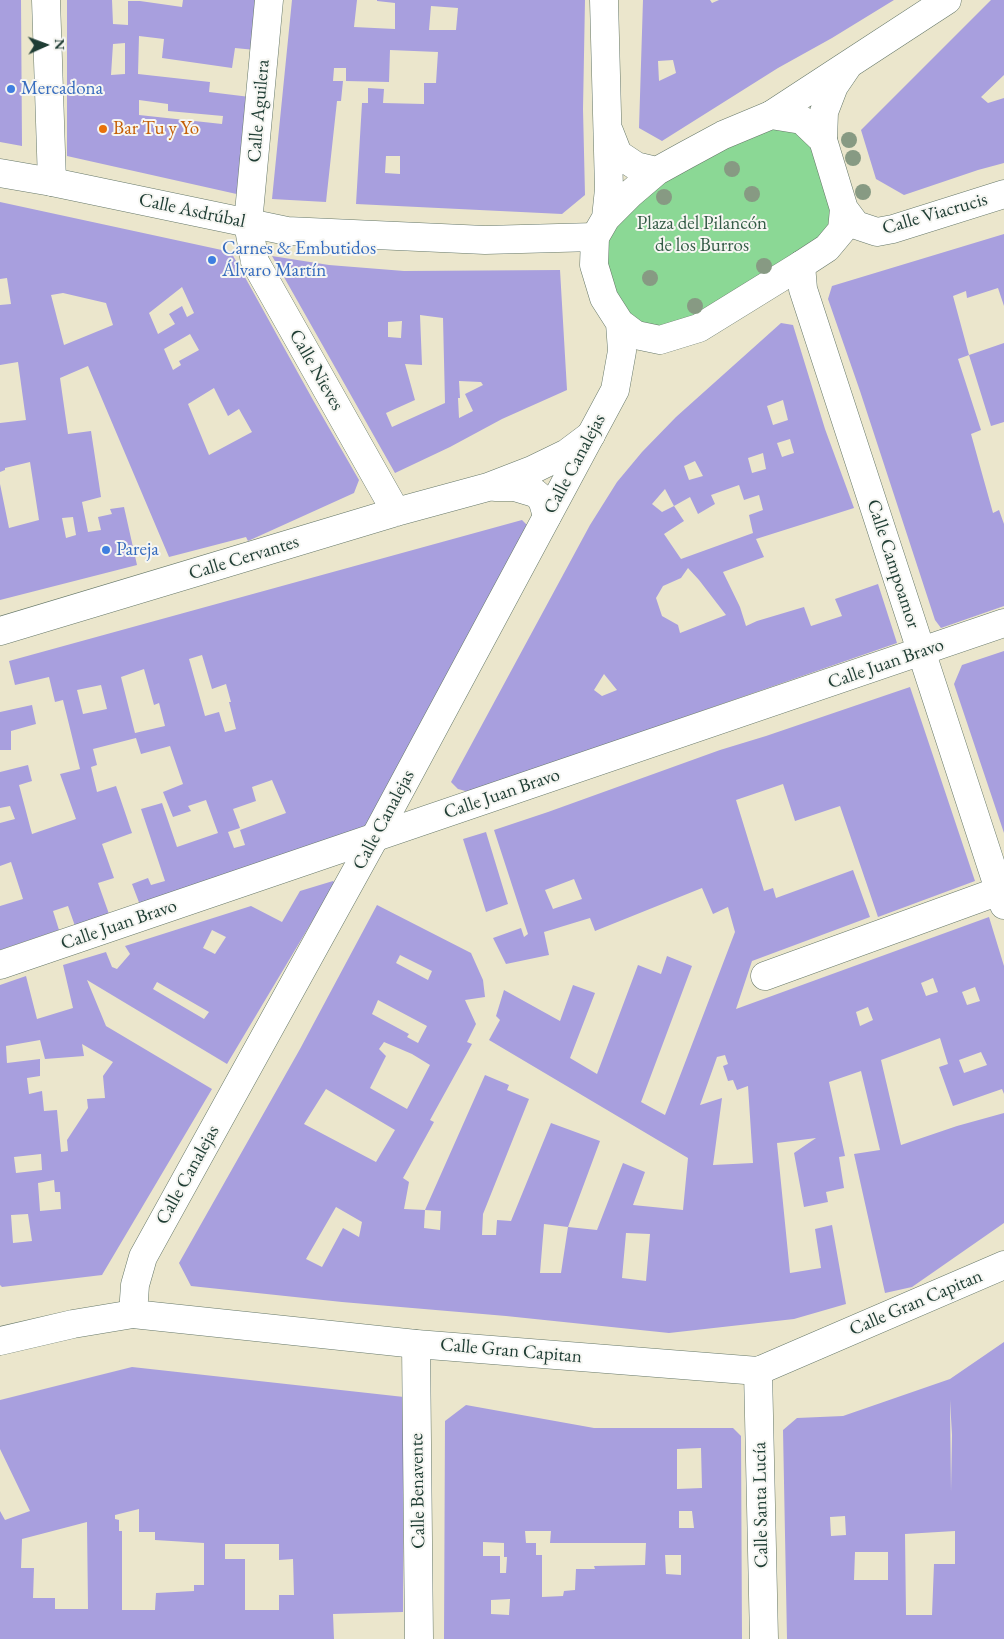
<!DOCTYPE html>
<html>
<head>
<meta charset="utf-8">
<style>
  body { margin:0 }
  #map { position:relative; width:1004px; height:1639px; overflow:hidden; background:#ebe6cc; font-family:"EB Garamond",serif }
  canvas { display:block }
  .north { position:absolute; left:20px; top:20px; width:50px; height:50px; -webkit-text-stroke:4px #f6f6f2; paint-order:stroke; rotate:88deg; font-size:14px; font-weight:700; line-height:20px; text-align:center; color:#1f3d34 }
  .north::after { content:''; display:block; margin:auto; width:18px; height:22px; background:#1f3d34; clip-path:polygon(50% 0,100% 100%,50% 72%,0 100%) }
</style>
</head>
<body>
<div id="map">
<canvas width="1004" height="1639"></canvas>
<div class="north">N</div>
</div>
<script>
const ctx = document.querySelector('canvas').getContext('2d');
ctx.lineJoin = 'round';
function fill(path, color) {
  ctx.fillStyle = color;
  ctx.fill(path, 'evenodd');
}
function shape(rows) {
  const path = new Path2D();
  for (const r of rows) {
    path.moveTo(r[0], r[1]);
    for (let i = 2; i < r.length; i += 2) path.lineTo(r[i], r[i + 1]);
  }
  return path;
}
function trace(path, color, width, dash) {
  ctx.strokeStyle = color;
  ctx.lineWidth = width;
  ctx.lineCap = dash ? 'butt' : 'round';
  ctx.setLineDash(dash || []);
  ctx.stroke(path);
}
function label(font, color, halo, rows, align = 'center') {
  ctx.font = font + ' "EB Garamond",serif';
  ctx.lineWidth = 4;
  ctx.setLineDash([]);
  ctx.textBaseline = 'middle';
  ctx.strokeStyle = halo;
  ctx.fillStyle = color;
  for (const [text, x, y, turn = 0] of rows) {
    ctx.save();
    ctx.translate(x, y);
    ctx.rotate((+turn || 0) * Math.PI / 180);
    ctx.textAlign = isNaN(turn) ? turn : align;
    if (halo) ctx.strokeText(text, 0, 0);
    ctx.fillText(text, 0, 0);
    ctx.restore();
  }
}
fill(shape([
  [802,120,842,230,660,340,620,323,595,237,686,155]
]), '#8bd895');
fill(shape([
  [0,0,21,0,22,146,0,142],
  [67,0,112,0,113,24,128,25,128,1,140,1,182,7,183,0,259,0,255,50,235,48,232,68,162,58,164,39,139,36,138,74,210,82,209,92,250,97,241,195,67,156],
  [125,43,125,74,111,75,113,44],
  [139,100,168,104,168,111,223,116,222,124,139,115],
  [292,0,357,0,354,27,395,29,395,3,377,1,377,0,585,0,583,109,585,195,562,214,356,204,362,103,368,103,368,88,384,89,383,103,424,104,424,83,436,83,438,52,390,50,389,82,346,81,346,68,334,68,333,81,343,81,341,101,337,101,326,202,272,199],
  [431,6,458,8,456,30,429,30],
  [386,156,400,156,400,174,385,173],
  [643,0,710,0,712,3,719,0,894,0,832,38,778,68,662,141,639,128],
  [673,60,676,73,659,81,658,61],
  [991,0,1004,0,1004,75,981,97,988,103,1004,98,1004,163,978,170,904,195,876,179,861,130],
  [0,202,231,252,313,400,359,480,354,493,248,541,246,537,169,557,88,366,60,378,68,434,91,431,101,497,82,502,88,532,101,530,98,517,112,514,110,509,124,507,137,565,0,600,0,484,9,528,39,520,30,462,5,468,5,470,0,472,0,423,26,420,18,362,0,365,0,305,11,304,7,278,0,279],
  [182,287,194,313,187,317,182,306,169,314,175,324,158,334,149,313],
  [63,293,106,303,113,325,64,345,51,295],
  [190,334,199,350,179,361,181,365,173,370,164,349],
  [214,388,228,416,239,409,252,432,209,455,188,404],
  [73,517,76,535,66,538,62,518],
  [1004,234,1004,306,998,288,967,298,966,291,953,296,969,355,958,359,981,430,971,434,993,513,999,510,1004,524,1004,606,941,628,935,620,860,391,828,299,832,286],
  [272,256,329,265,404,271,560,270,567,390,502,419,450,447,395,473],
  [420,315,443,318,445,403,392,427,386,413,415,400,405,364,422,365],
  [402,321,401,338,388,337,388,322],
  [459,381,481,382,483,385,465,394,473,411,459,418,458,398,460,398],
  [781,323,793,325,825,429,854,508,756,539,764,557,723,572,740,607,746,626,757,621,804,607,811,626,842,616,835,599,878,584,897,643,469,792,458,789,451,782,590,525,617,482,642,452,676,417],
  [783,400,788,420,773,425,767,406],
  [790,439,794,453,782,457,777,443],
  [763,453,766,469,752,473,748,458],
  [695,461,703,476,689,480,684,466],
  [739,485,744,500,759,495,763,510,749,515,753,533,681,559,664,534,684,521,674,506,690,497,698,514,715,504,711,495],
  [665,489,674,506,662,512,652,504],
  [688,568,699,580,726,615,680,633,678,625,662,616,656,598,663,586,681,578],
  [604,674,617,690,602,696,594,690],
  [1004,343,1004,422,991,426,969,355],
  [522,520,530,528,368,826,140,905,132,884,148,878,151,885,165,881,141,809,162,803,177,847,218,833,206,800,188,806,191,811,173,817,163,792,183,784,170,746,141,754,136,738,93,749,97,765,91,767,97,792,116,786,132,833,102,844,114,878,98,883,109,914,75,926,68,906,53,911,59,930,0,950,0,906,23,899,11,862,0,866,0,823,15,819,10,806,0,808,0,772,28,765,32,781,19,785,32,834,76,819,60,774,80,769,63,700,55,702,49,677,15,685,9,661],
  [202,655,212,689,226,684,231,702,229,702,236,729,225,732,219,712,205,716,189,659],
  [144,669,154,705,159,703,165,726,135,733,121,677],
  [101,685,107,709,83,714,77,690],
  [272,780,286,813,240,830,245,845,234,848,228,832,240,828,233,809,256,801,252,787],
  [1004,651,1004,833,954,684,962,665],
  [910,687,975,881,878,917,840,806,795,821,783,784,736,800,764,891,773,888,776,898,853,870,870,917,752,961,736,1009,989,917,1004,966,1004,1094,1002,1089,953,1106,939,1067,948,1064,940,1038,881,1060,901,1145,957,1126,1004,1113,1004,1223,912,1287,885,1293,854,1154,880,1150,861,1071,829,1082,845,1156,839,1157,844,1188,826,1192,828,1202,804,1207,794,1153,816,1138,777,1143,790,1273,821,1268,815,1229,832,1225,846,1304,794,1319,669,1333,506,1316,342,1302,191,1286,179,1263,300,1049,377,905,471,953,483,980,485,997,465,1000,476,1024,467,1042,472,1044,430,1120,434,1122,403,1178,409,1182,404,1209,425,1210,424,1228,440,1230,441,1211,425,1210,485,1075,509,1085,507,1090,529,1099,483,1214,482,1235,496,1235,497,1220,511,1221,551,1123,600,1141,568,1227,544,1224,540,1273,561,1273,568,1227,597,1230,623,1163,645,1172,633,1205,683,1210,688,1158,489,1040,500,1020,496,1016,504,990,560,1021,573,985,595,993,570,1058,597,1074,638,965,661,974,667,956,692,966,641,1102,665,1115,735,932,728,907,713,914,702,888,595,931,590,918,544,932,549,955,506,964,493,938,521,928,524,937,528,934,494,830,548,812,720,750,766,736],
  [574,879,582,899,553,909,545,890],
  [400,955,432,971,428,980,396,963],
  [933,978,938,992,926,996,921,983],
  [975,987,980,1001,967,1005,962,992],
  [378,1000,427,1026,418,1043,407,1037,409,1034,372,1014],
  [868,1007,873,1020,860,1026,856,1012],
  [384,1042,412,1054,430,1065,407,1109,370,1088,386,1056,379,1049],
  [981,1052,987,1065,964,1073,959,1060],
  [725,1055,728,1064,723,1066,728,1081,733,1080,737,1090,748,1086,753,1163,713,1165,722,1098,700,1105,717,1057],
  [326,1089,395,1130,376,1162,304,1124],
  [336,1207,362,1222,359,1237,343,1228,322,1267,306,1259],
  [626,1233,650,1234,646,1281,622,1278],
  [32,705,36,724,11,731,11,750,0,750,0,712],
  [486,832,508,904,486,912,463,839],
  [333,881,335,883,227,1064,87,980,106,1026,212,1089,102,1275,2,1287,0,1285,0,985,26,976,37,1019,73,1008,63,965,106,952,112,967,117,969,130,954,125,946,251,906,282,922,300,891],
  [212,930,226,937,215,954,203,948],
  [157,982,209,1012,204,1019,153,989],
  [40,1040,45,1059,84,1056,82,1044,113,1062,103,1076,105,1098,87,1099,88,1108,67,1140,68,1151,61,1152,57,1110,44,1111,42,1091,29,1094,27,1078,40,1076,40,1059,7,1063,6,1046],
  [41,1154,42,1170,16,1173,14,1157],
  [54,1180,55,1192,60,1192,61,1209,40,1211,38,1183],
  [28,1214,32,1241,13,1243,11,1215],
  [1004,1342,1004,1639,787,1639,783,1430,797,1418,843,1416,950,1379],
  [950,1400,952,1435,951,1492],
  [845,1516,846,1535,831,1536,830,1517],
  [955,1531,955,1564,934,1564,932,1615,906,1615,905,1534],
  [855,1552,888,1552,888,1580,854,1580],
  [132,1367,404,1397,403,1612,333,1614,334,1639,0,1639,0,1511,5,1520,30,1511,0,1449,0,1400],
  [139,1509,139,1532,155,1532,155,1540,204,1543,204,1585,194,1585,194,1591,156,1593,155,1610,122,1610,122,1531,119,1531,119,1520,115,1519,115,1515],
  [87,1522,88,1609,55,1609,55,1598,33,1598,34,1568,21,1568,22,1539],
  [225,1544,279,1544,279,1560,293,1559,294,1595,279,1595,279,1610,245,1610,245,1559,225,1559],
  [466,1405,594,1428,733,1428,741,1436,742,1639,444,1639,445,1421],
  [701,1448,702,1488,677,1489,677,1449],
  [679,1511,692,1511,694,1528,679,1528],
  [525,1531,551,1531,550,1543,646,1543,645,1565,594,1566,595,1569,576,1569,575,1590,564,1591,563,1596,542,1597,542,1555,536,1555,536,1543,526,1543],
  [483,1542,504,1543,504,1557,507,1557,506,1573,500,1573,500,1556,483,1556],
  [665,1555,681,1555,681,1575,666,1574],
  [510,1599,509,1615,491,1614,491,1600]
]), '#a89fde');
const minor = shape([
  [46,0,52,182],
  [269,0,248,223,255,262,396,512],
  [849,64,947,0],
  [771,115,849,64,834,86,824,112,823,140],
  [801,265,803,289,1004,905],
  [495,487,515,487,535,493,542,499,547,516],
  [0,631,396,512,488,487,532,470,567,453,591,435],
  [0,965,1004,623],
  [765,976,999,891],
  [416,1344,419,1639],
  [758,1371,764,1639]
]);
const tertiary = shape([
  [0,173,52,182,287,231,485,240,595,237],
  [0,1341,73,1324,133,1314]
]);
const secondary = shape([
  [604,0,609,189,606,218],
  [609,131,618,154,636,166,657,171],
  [844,209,842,230,827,248,801,265,699,328,660,340,636,335,620,323,604,298,594,265,595,237,606,218,630,194,657,171,686,155,723,135,771,115,802,120,823,140,844,209,856,225,877,232,893,229,1004,194],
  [620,323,622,351,615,390,375,837,143,1257,135,1285,133,1314,416,1344,758,1371,1004,1265]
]);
trace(minor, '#667869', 29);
trace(tertiary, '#667869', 29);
trace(secondary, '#667869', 29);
trace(minor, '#fff', 28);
trace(tertiary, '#fff', 28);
trace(secondary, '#fff', 28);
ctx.fillStyle = '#879a83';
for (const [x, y] of [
  [849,140],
  [853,158],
  [732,169],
  [863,192],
  [752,194],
  [664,197],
  [764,266],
  [650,278],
  [695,306]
]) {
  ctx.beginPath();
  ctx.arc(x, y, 8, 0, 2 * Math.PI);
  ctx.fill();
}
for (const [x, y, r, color] of [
  [11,89,5,"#3f7fe0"],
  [103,129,5,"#e8710a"],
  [212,260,5,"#3f7fe0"],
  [106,550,5,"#3f7fe0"]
]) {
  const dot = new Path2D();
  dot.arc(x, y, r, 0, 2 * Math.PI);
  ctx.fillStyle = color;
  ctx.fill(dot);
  trace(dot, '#f6f6f2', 2);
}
label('19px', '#366cbe', '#f6f6f2', [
  ["Mercadona",21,89],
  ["Carnes & Embutidos",222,249],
  ["Álvaro Martín",222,271],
  ["Pareja",116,550]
], 'left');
label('19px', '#1f3d34', '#f6f6f2', [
  ["Calle Aguilera",259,111,-85],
  ["Calle Asdrúbal",192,211,12],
  ["Calle Viacrucis",935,214,-16],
  ["Calle Nieves",316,370,60],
  ["Calle Canalejas",575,464,-62],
  ["Calle Cervantes",244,558,-17],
  ["Calle Campoamor",893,564,72],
  ["Calle Juan Bravo",886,664,-19],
  ["Calle Juan Bravo",502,794,-19],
  ["Calle Canalejas",384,820,-62],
  ["Calle Juan Bravo",119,925,-19],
  ["Calle Canalejas",188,1175,-61],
  ["Calle Gran Capitan",916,1303,-23],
  ["Calle Gran Capitan",511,1351,5],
  ["Calle Benavente",418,1491,-91],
  ["Calle Santa Lucía",761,1505,-91]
]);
label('19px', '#c56008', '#f6f6f2', [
  ["Bar Tu y Yo",113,129]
], 'left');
label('19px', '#355c47', '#f6f6f2', [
  ["Plaza del Pilancón",702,224],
  ["de los Burros",702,246]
]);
</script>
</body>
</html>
